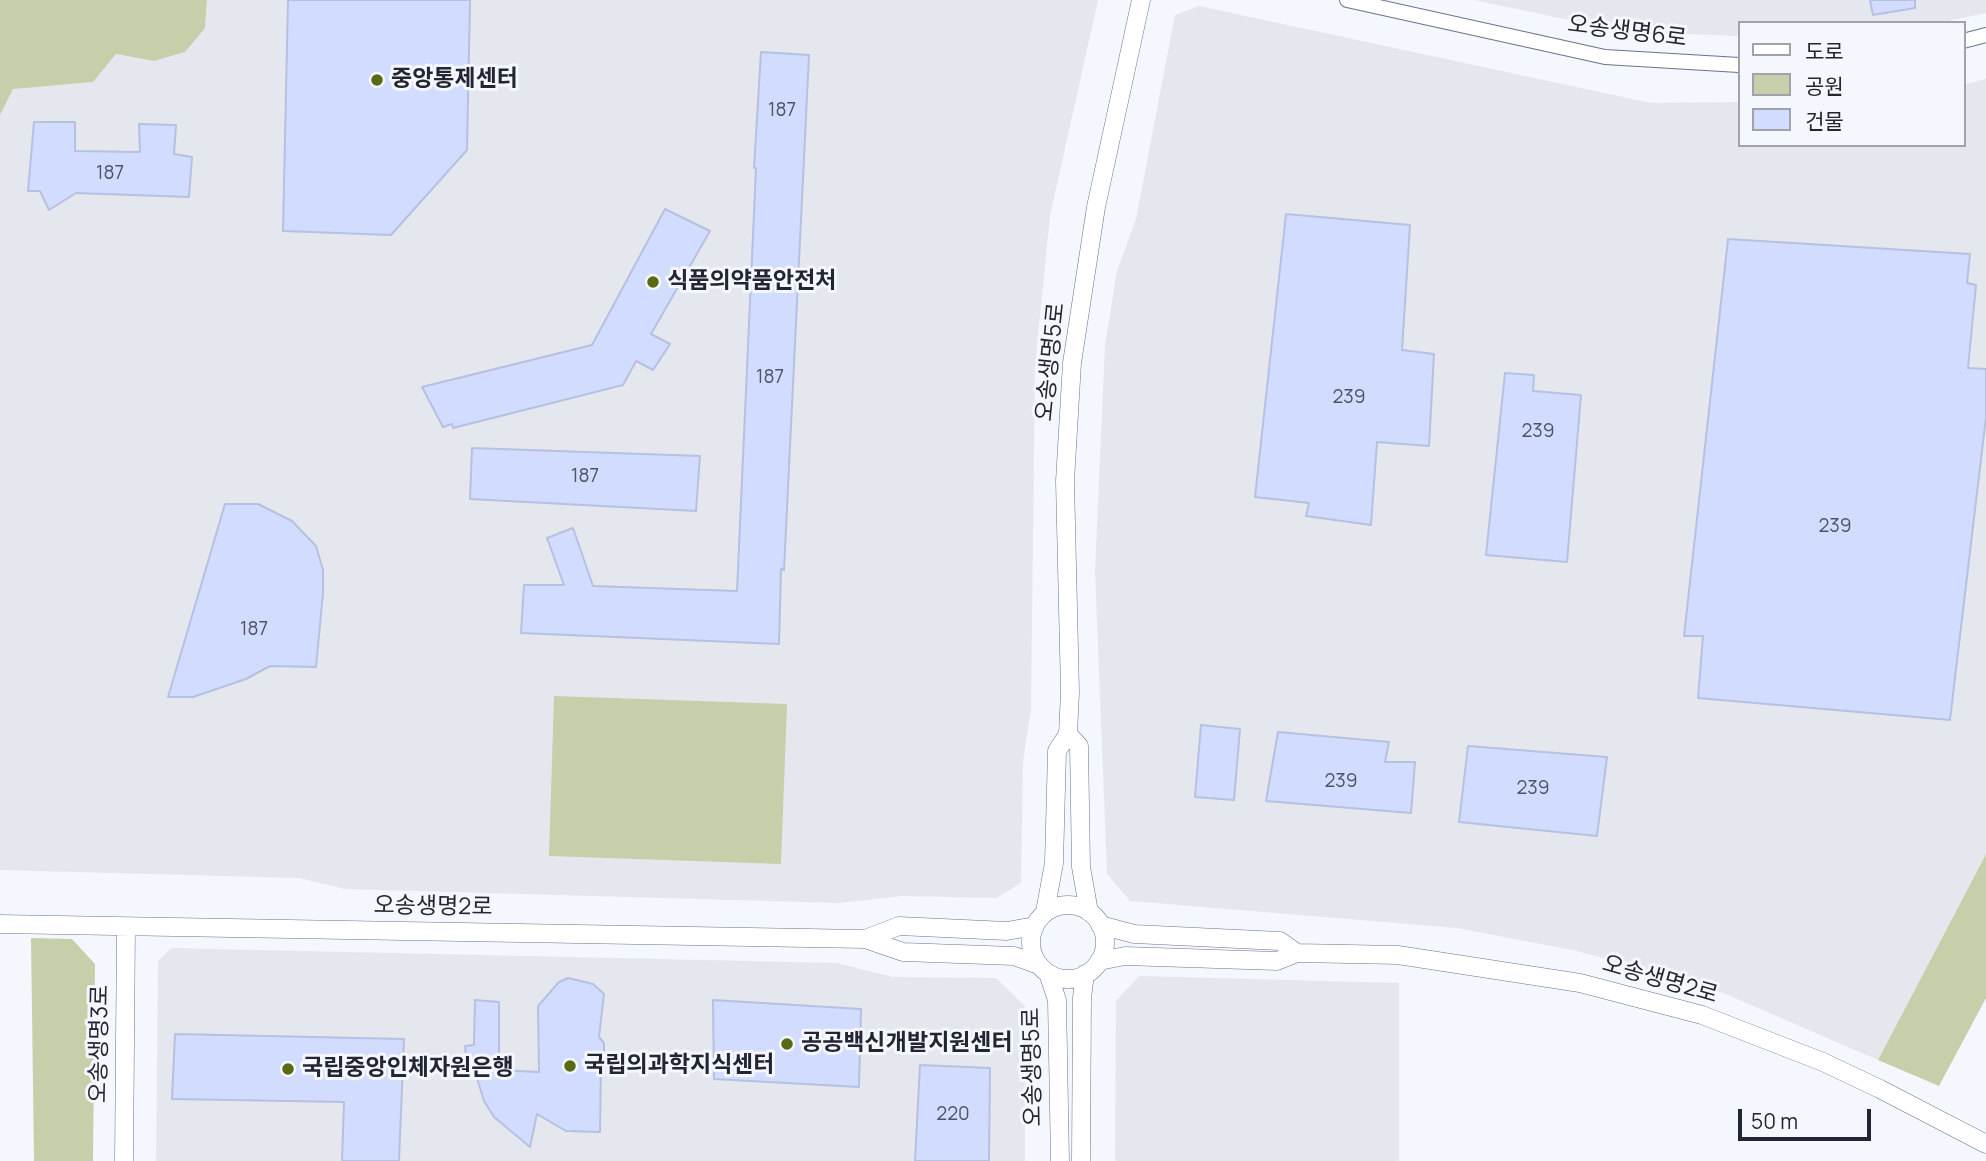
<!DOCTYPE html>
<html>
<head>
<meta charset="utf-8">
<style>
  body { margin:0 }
  #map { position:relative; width:1986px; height:1161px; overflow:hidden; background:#f4f7fd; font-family:Manrope,"Noto Sans KR",sans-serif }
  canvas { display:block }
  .legend { position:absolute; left:1738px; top:21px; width:228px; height:126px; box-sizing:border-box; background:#f4f7fd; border:2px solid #a0a3ac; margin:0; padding:9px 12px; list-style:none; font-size:21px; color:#222632 }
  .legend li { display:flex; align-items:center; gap:14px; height:35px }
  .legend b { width:35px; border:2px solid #a0a3ac }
  .scale { position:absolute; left:1738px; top:1109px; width:133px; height:32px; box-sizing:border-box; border:4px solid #222632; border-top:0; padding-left:9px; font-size:21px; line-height:24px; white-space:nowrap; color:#222632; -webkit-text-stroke:5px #f4f7fd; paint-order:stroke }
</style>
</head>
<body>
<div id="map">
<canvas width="1986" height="1161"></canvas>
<ul class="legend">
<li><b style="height:9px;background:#fff"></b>도로</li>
<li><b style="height:19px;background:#c5d0aa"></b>공원</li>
<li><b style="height:19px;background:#d2dcfe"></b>건물</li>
</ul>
<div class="scale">50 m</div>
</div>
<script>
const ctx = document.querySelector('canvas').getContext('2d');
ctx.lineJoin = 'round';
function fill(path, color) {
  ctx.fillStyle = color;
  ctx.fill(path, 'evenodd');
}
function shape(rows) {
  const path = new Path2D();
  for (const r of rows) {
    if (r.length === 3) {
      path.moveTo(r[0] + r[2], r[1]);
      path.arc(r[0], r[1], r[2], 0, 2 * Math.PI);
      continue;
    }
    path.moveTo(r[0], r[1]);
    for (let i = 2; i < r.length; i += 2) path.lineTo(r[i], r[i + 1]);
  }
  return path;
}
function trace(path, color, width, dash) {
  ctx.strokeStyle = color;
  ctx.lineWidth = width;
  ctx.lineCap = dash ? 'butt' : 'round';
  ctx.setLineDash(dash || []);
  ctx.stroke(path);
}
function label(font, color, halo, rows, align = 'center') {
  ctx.font = font + ' Manrope,"Noto Sans KR",sans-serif';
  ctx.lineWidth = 6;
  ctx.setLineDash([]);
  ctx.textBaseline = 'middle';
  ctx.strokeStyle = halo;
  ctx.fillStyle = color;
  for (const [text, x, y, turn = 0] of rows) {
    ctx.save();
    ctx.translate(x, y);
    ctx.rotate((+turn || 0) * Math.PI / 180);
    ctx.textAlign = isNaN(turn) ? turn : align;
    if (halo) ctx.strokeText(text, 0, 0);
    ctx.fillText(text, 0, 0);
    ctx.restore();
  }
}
fill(shape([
  [207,0,1098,0,1050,216,1035,366,1031,710,1023,761,1021,883,996,898,902,896,839,903,345,889,299,878,0,870,0,115,13,88,93,82,116,54,154,61,205,28],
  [1474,0,1986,0,1986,13,1938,23,1739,23,1739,36,1626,32],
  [1199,6,1651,103,1739,102,1739,145,1963,145,1963,85,1986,79,1986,854,1878,1060,1707,986,1577,951,1457,928,1130,901,1107,874,1095,571,1105,345,1117,271,1136,219,1175,15],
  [171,948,837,963,893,977,996,978,1025,1006,1025,1161,156,1161,158,961],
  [1139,976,1399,983,1399,1161,1115,1161,1116,1001]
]), '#e5e7ef');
fill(shape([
  [0,0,207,0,205,28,185,52,154,61,116,54,93,82,13,89,0,115],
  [554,696,787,704,781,864,549,856],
  [1986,854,1986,998,1939,1086,1878,1060],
  [31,938,72,939,95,964,93,1161,34,1161]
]), '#c5d0aa');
const building = shape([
  [288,0,470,0,467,150,391,235,283,231,288,0],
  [1870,0,1915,0,1915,8,1873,15,1870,0],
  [761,52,809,55,784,570,781,569,779,644,521,633,524,585,564,585,547,538,573,528,593,586,737,591,756,168,754,168,761,52],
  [34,122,75,122,75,151,140,152,139,124,176,125,174,154,192,157,189,197,76,193,49,210,40,191,28,191,34,122],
  [665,209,710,231,651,334,670,344,653,370,636,361,623,385,453,428,452,424,443,427,422,387,592,345,665,209],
  [1286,214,1410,225,1402,350,1434,354,1429,446,1377,442,1371,525,1306,516,1309,503,1255,497,1286,214],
  [1728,239,1970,254,1967,283,1976,285,1968,368,1986,369,1986,417,1950,720,1698,698,1703,636,1684,636,1728,239],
  [1505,373,1534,375,1533,391,1581,395,1567,562,1486,555,1505,373],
  [472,448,700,456,696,511,470,499,472,448],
  [225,504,258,504,292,521,316,546,323,570,323,593,316,667,270,666,246,679,193,697,168,697,225,504],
  [1201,725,1240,729,1234,800,1195,797,1201,725],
  [1278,732,1389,742,1385,762,1415,762,1411,813,1266,801,1278,732],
  [1468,746,1607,757,1597,836,1459,822,1468,746],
  [568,978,593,984,604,994,599,1037,604,1043,604,1056,601,1061,600,1132,566,1131,537,1114,530,1147,494,1117,484,1101,476,1075,468,1077,465,1046,474,1045,475,1000,499,1002,499,1070,539,1072,538,1006,559,982,568,978],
  [713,1000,861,1009,859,1087,714,1079,713,1000],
  [175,1034,404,1039,399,1161,342,1161,344,1102,172,1099,175,1034],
  [920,1065,990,1068,989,1161,915,1161,920,1065]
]);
fill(building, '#d2dcfe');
trace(building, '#b6c0e0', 2);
const minor = shape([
  [1347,0,1605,57,1739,65],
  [1963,41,1986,35]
]);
const tertiary = shape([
  [1068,734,1079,746,1081,867,1089,912],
  [1068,942,37],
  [1045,912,1054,863,1057,751,1068,734,1070,692,1065,481,1072,363,1096,207,1141,0],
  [0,924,865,939,903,952,1014,956,1039,965],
  [1100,925,1134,934,1280,941,1297,953],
  [865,939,899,926,1007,931,1035,926],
  [1099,961,1125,956,1277,961,1297,953,1398,955,1580,983,1702,1015,1823,1062,1880,1089,1986,1144],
  [1048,973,1057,1000,1060,1161],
  [124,1161,126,927],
  [1081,1161,1082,998,1085,974]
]);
trace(minor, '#6a7290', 16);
trace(tertiary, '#6a7290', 19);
trace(minor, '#fff', 14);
trace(tertiary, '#fff', 18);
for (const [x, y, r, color] of [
  [377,80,7,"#596914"],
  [653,282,7,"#596914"],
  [787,1044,7,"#596914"],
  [570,1066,7,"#596914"],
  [288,1069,7,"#596914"]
]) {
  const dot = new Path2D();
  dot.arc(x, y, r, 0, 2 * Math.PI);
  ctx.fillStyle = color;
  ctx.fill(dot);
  trace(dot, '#f4f7fd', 2.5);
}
label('19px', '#4e5465', null, [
  ["187",782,111],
  ["187",110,174],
  ["187",770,378],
  ["239",1349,398],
  ["239",1538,432],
  ["187",585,477],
  ["239",1835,527],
  ["187",254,630],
  ["239",1341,782],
  ["239",1533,789],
  ["220",953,1115]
]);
label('23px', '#222632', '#f4f7fd', [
  ["오송생명6로",1627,32,7],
  ["오송생명5로",1051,362,-84],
  ["오송생명2로",433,907,1],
  ["오송생명2로",1660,980,16],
  ["오송생명3로",100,1044,-89],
  ["오송생명5로",1033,1067,-91]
]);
label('bold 23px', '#222632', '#f4f7fd', [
  ["중앙통제센터",391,80],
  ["식품의약품안전처",667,282],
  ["공공백신개발지원센터",801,1044],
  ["국립의과학지식센터",584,1066],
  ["국립중앙인체자원은행",302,1069]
], 'left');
</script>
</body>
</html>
